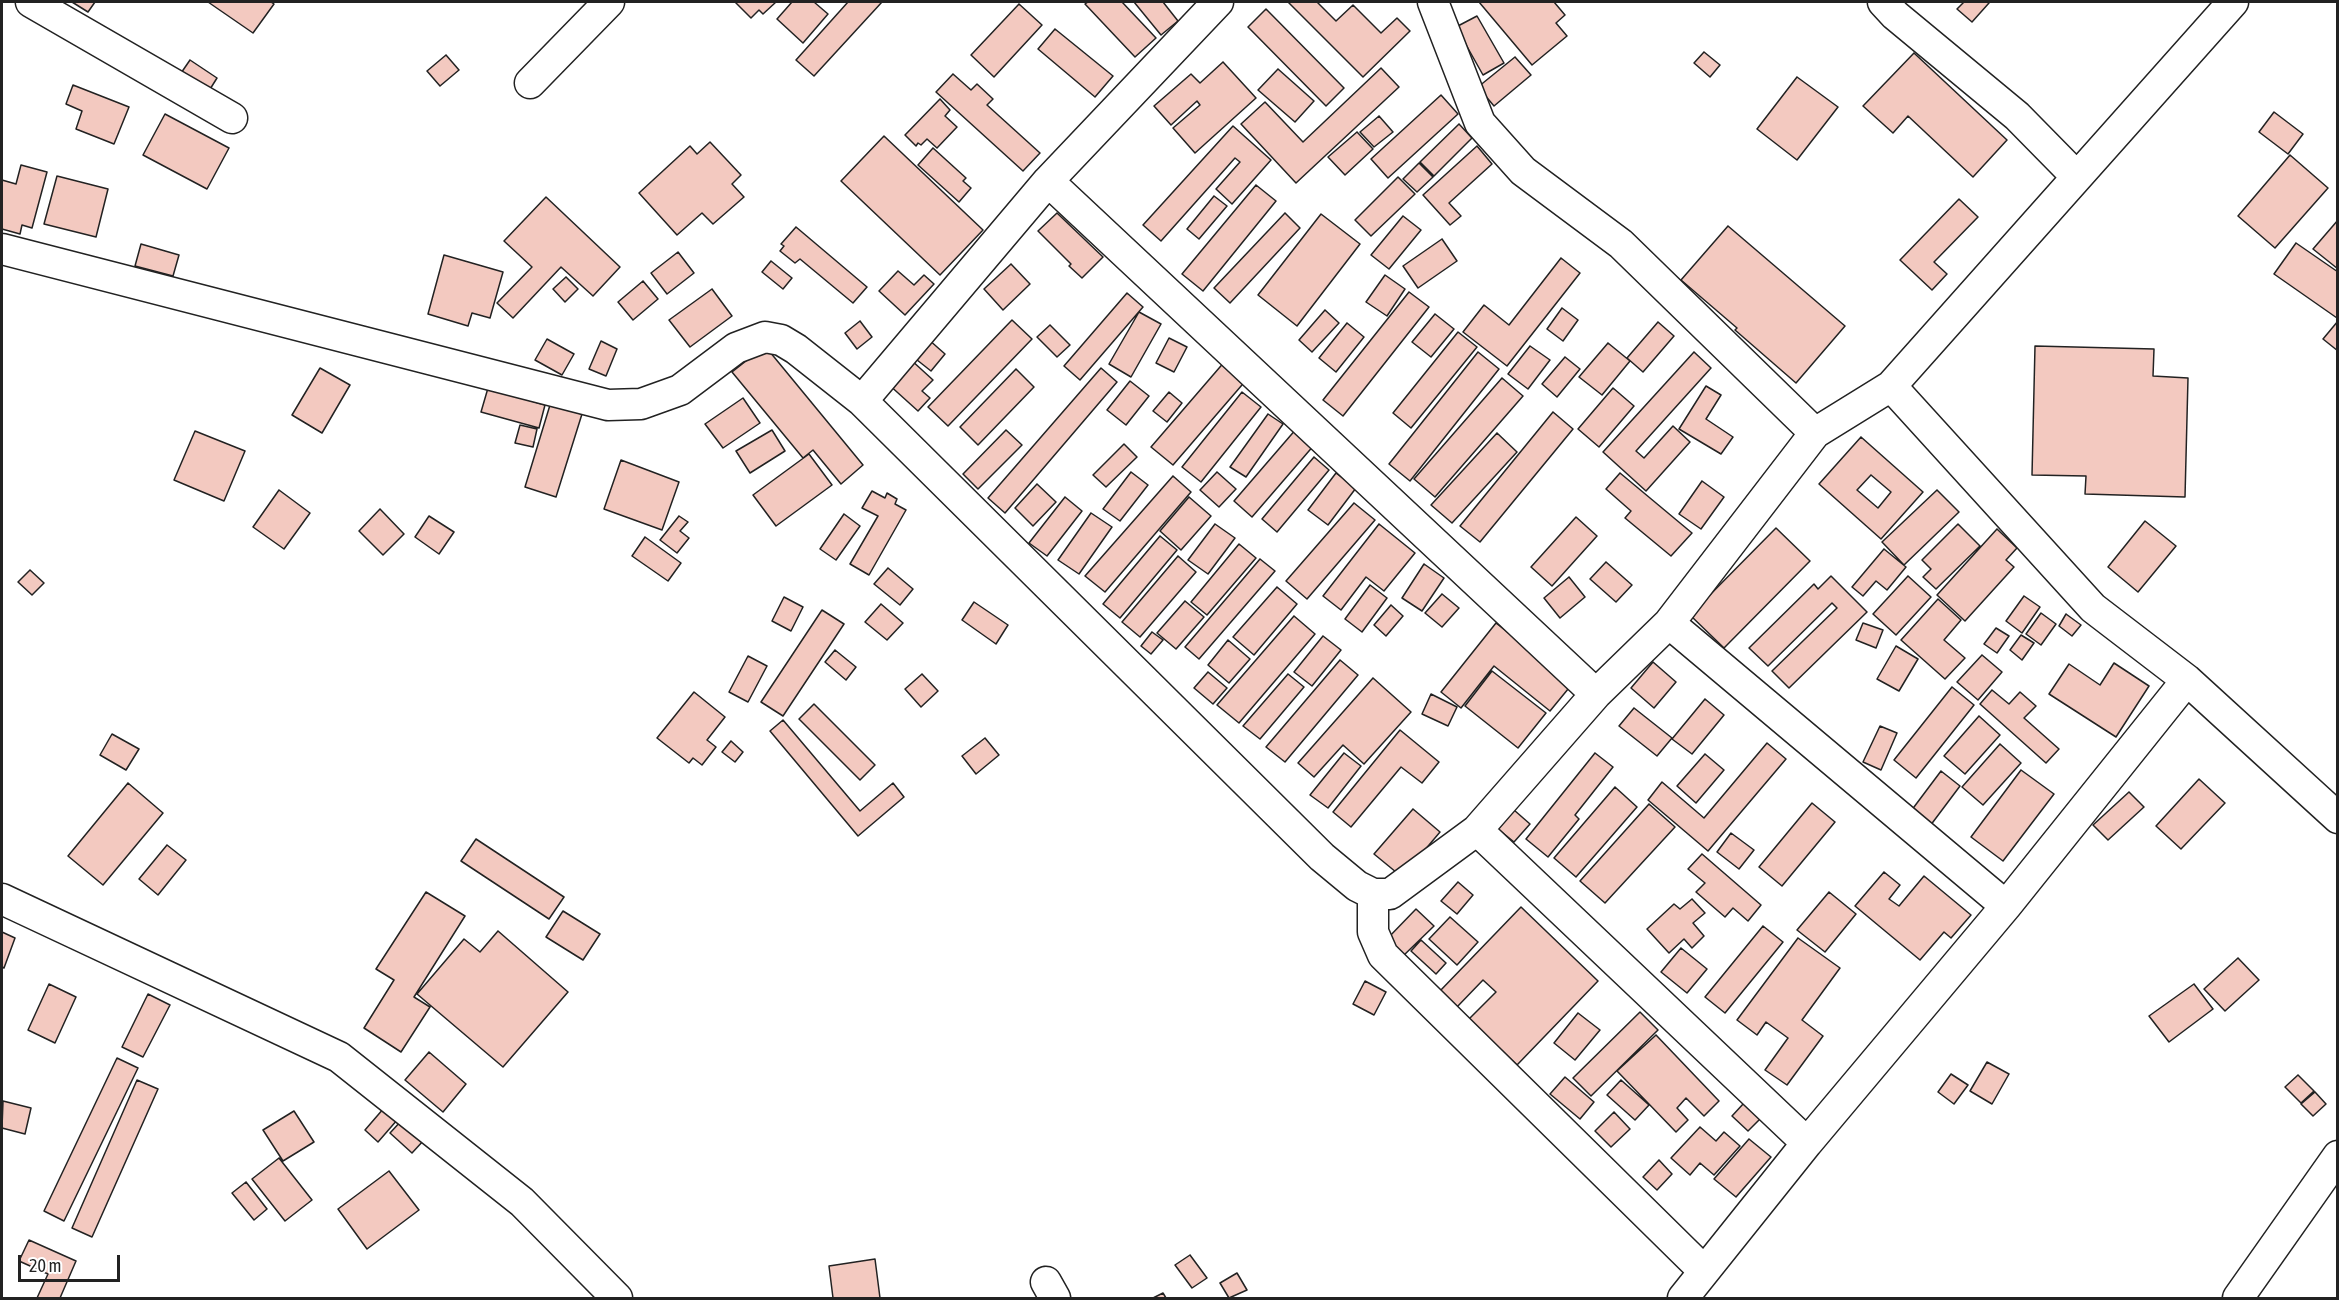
<!DOCTYPE html>
<html>
<head>
<meta charset="utf-8">
<style>
  body { margin:0 }
  #map { position:relative; width:2339px; height:1300px; overflow:hidden; background:#fff; font-family:"Asap Condensed",sans-serif }
  canvas { display:block }
  .frame { position:absolute; inset:0; border:3px solid #222; pointer-events:none }
  .scale { position:absolute; left:18px; top:1255px; width:102px; height:27px; box-sizing:border-box; border:3px solid #222; border-top:0; padding-left:8px; font-size:18px; line-height:21px; white-space:nowrap; color:#222; -webkit-text-stroke:4px #fff; paint-order:stroke }
</style>
</head>
<body>
<div id="map">
<canvas width="2339" height="1300"></canvas>
<div class="frame"></div>
<div class="scale">20 m</div>
</div>
<script>
const ctx = document.querySelector('canvas').getContext('2d');
ctx.lineJoin = 'round';
function fill(path, color) {
  ctx.fillStyle = color;
  ctx.fill(path, 'evenodd');
}
function shape(rows) {
  const path = new Path2D();
  for (const r of rows) {
    path.moveTo(r[0], r[1]);
    for (let i = 2; i < r.length; i += 2) path.lineTo(r[i], r[i + 1]);
  }
  return path;
}
function trace(path, color, width, dash) {
  ctx.strokeStyle = color;
  ctx.lineWidth = width;
  ctx.lineCap = dash ? 'butt' : 'round';
  ctx.setLineDash(dash || []);
  ctx.stroke(path);
}
const building = shape([
  [72,2,95,2,88,12,72,2],
  [208,2,271,2,274,4,253,33,208,2],
  [735,2,776,2,763,14,759,10,751,18,735,2],
  [792,2,814,2,828,14,803,43,777,19,792,2],
  [848,2,882,2,814,76,796,60,848,2],
  [1088,2,1122,2,1156,38,1135,57,1085,4,1088,2],
  [1134,2,1163,2,1178,21,1161,35,1134,2],
  [1288,2,1317,2,1336,21,1353,5,1381,33,1397,18,1410,31,1363,77,1288,2],
  [1479,2,1554,2,1565,15,1556,23,1567,36,1532,65,1479,2],
  [1964,2,1987,2,1989,3,1972,22,1957,9,1964,2],
  [1019,4,1042,25,994,77,971,55,1019,4],
  [1266,9,1344,88,1326,106,1248,27,1266,9],
  [1477,16,1504,63,1483,75,1456,27,1477,16],
  [1055,29,1113,76,1095,97,1038,49,1055,29],
  [1704,52,1720,65,1710,77,1694,63,1704,52],
  [1914,53,2007,140,1973,177,1908,116,1893,133,1863,106,1914,53],
  [446,55,459,70,440,86,427,71,446,55],
  [1515,57,1531,75,1494,106,1478,87,1515,57],
  [190,60,217,78,207,94,179,76,190,60],
  [1223,62,1256,98,1195,153,1173,128,1200,105,1197,101,1171,125,1154,106,1191,74,1200,83,1223,62],
  [1381,68,1399,87,1296,183,1241,124,1265,102,1303,142,1381,68],
  [1278,69,1314,101,1295,122,1258,90,1278,69],
  [953,74,971,90,977,84,993,99,987,105,1040,153,1023,171,936,92,953,74],
  [1797,77,1838,107,1797,160,1757,129,1797,77],
  [73,85,129,107,114,144,76,129,82,111,66,104,73,85],
  [1441,95,1458,114,1388,178,1371,159,1441,95],
  [940,99,950,110,945,116,957,127,937,148,927,139,921,145,918,143,916,146,905,135,940,99],
  [2274,112,2303,134,2288,154,2259,132,2274,112],
  [165,114,229,148,207,189,143,155,165,114],
  [1379,116,1393,132,1374,147,1360,132,1379,116],
  [1459,124,1472,138,1434,176,1420,162,1459,124],
  [1233,126,1271,160,1232,204,1216,189,1240,162,1235,158,1161,241,1143,225,1233,126],
  [1357,132,1373,149,1345,175,1328,157,1357,132],
  [884,136,983,230,940,275,841,181,884,136],
  [710,142,741,175,732,184,744,197,713,224,702,213,677,235,639,193,690,146,697,154,710,142],
  [1477,146,1492,164,1449,203,1461,216,1450,225,1423,195,1477,146],
  [933,148,966,178,963,181,971,188,959,202,918,165,933,148],
  [2290,155,2328,188,2275,248,2238,216,2290,155],
  [1419,163,1433,177,1417,192,1403,179,1419,163],
  [21,165,47,172,32,228,22,225,20,234,2,229,2,180,16,184,21,165],
  [57,176,108,189,96,237,44,224,57,176],
  [1398,177,1415,194,1371,236,1355,220,1398,177],
  [1256,185,1276,201,1203,291,1182,274,1256,185],
  [1214,196,1227,206,1199,239,1187,229,1214,196],
  [546,197,620,267,593,296,561,267,513,318,497,303,532,267,504,241,546,197],
  [1959,199,1978,217,1934,262,1947,274,1932,290,1900,260,1959,199],
  [1057,213,1103,257,1082,278,1069,266,1071,264,1038,231,1057,213],
  [1285,213,1300,228,1230,303,1214,288,1285,213],
  [1321,214,1360,244,1297,326,1258,295,1321,214],
  [1403,216,1421,230,1389,269,1371,255,1403,216],
  [2338,220,2338,269,2313,249,2338,220],
  [1728,226,1845,326,1796,383,1735,330,1737,328,1681,280,1728,226],
  [796,227,867,287,853,303,800,259,795,263,780,251,784,246,781,244,796,227],
  [1442,239,1457,261,1418,288,1403,266,1442,239],
  [2296,243,2338,272,2337,318,2274,274,2296,243],
  [141,244,179,255,173,276,135,266,141,244],
  [678,252,694,273,667,294,651,273,678,252],
  [444,255,503,272,490,318,472,313,468,326,428,314,444,255],
  [1561,258,1580,273,1507,366,1463,332,1484,305,1509,325,1561,258],
  [771,261,792,278,783,289,762,272,771,261],
  [1011,264,1030,284,1003,310,984,289,1011,264],
  [898,271,914,285,924,275,934,284,905,315,879,291,898,271],
  [1385,275,1405,289,1387,316,1366,302,1385,275],
  [566,277,578,289,565,302,553,289,566,277],
  [643,281,658,299,633,320,618,302,643,281],
  [712,289,732,316,690,347,669,320,712,289],
  [1409,292,1429,307,1343,416,1323,400,1409,292],
  [1127,293,1143,307,1080,380,1064,366,1127,293],
  [1562,308,1578,320,1563,341,1547,329,1562,308],
  [1325,310,1339,323,1312,352,1299,340,1325,310],
  [1139,312,1161,324,1131,377,1109,364,1139,312],
  [1435,314,1454,329,1431,357,1412,342,1435,314],
  [1012,320,1032,339,948,426,928,407,1012,320],
  [860,321,872,337,857,349,845,333,860,321],
  [2338,321,2338,351,2323,339,2338,321],
  [1658,322,1674,336,1643,372,1627,358,1658,322],
  [1347,323,1364,337,1336,372,1319,358,1347,323],
  [1050,325,1070,345,1057,357,1037,337,1050,325],
  [1458,332,1477,347,1411,428,1393,413,1458,332],
  [1169,338,1187,347,1174,372,1156,363,1169,338],
  [547,339,574,354,562,375,535,360,547,339],
  [928,339,945,354,931,371,912,356,928,339],
  [601,341,617,349,606,376,589,369,601,341],
  [1608,343,1630,361,1602,395,1579,377,1608,343],
  [765,346,863,465,841,484,813,450,803,458,732,372,765,346],
  [1530,346,1550,360,1528,389,1508,374,1530,346],
  [2035,346,2154,349,2153,376,2188,378,2185,497,2085,494,2086,476,2032,475,2035,346],
  [1478,352,1499,369,1410,481,1389,464,1478,352],
  [1694,352,1711,368,1636,451,1644,458,1673,426,1690,442,1646,491,1603,452,1694,352],
  [1565,357,1580,369,1557,397,1542,384,1565,357],
  [910,359,933,380,922,391,930,398,918,411,887,383,910,359],
  [1226,360,1248,378,1173,465,1151,447,1226,360],
  [320,368,350,385,322,433,292,415,320,368],
  [1101,368,1117,382,1005,513,988,498,1101,368],
  [1016,369,1034,387,978,445,960,427,1016,369],
  [1502,378,1523,396,1435,497,1414,479,1502,378],
  [1130,381,1149,396,1126,425,1107,410,1130,381],
  [1706,386,1721,395,1706,419,1733,437,1721,454,1679,429,1706,386],
  [488,388,545,405,539,428,481,412,488,388],
  [1613,388,1634,406,1599,447,1578,429,1613,388],
  [1169,392,1182,403,1167,422,1153,411,1169,392],
  [1242,392,1261,407,1201,482,1182,467,1242,392],
  [743,398,760,423,723,448,705,424,743,398],
  [550,405,582,414,556,497,525,487,550,405],
  [1553,412,1573,429,1480,542,1460,526,1553,412],
  [1268,414,1283,424,1246,477,1230,467,1268,414],
  [520,425,537,429,533,447,515,443,520,425],
  [1297,428,1315,444,1252,517,1234,501,1297,428],
  [772,430,785,451,750,473,736,451,772,430],
  [1006,430,1022,445,978,489,963,474,1006,430],
  [195,431,245,451,224,501,174,480,195,431],
  [1497,433,1517,452,1452,523,1431,505,1497,433],
  [1861,437,1923,492,1881,539,1819,484,1861,437],
  [1871,475,1891,492,1878,508,1857,490,1871,475],
  [1124,444,1137,457,1106,487,1093,475,1124,444],
  [809,454,832,485,776,526,753,495,809,454],
  [1314,457,1329,470,1277,532,1262,519,1314,457],
  [621,460,679,482,662,530,604,509,621,460],
  [1131,472,1148,485,1120,521,1103,509,1131,472],
  [1217,472,1236,489,1219,507,1200,490,1217,472],
  [1336,473,1356,488,1328,525,1308,510,1336,473],
  [1620,473,1692,533,1671,556,1625,518,1631,511,1606,489,1620,473],
  [1173,476,1191,492,1105,592,1085,576,1173,476],
  [1702,481,1724,497,1701,529,1679,514,1702,481],
  [1037,484,1056,502,1033,526,1015,508,1037,484],
  [279,490,310,513,284,549,253,527,279,490],
  [1937,490,1959,512,1904,565,1882,542,1937,490],
  [872,491,885,498,887,493,897,499,895,504,906,510,869,575,850,564,878,516,862,508,872,491],
  [1065,497,1082,511,1047,556,1029,543,1065,497],
  [1189,497,1211,516,1181,550,1160,531,1189,497],
  [1354,503,1375,520,1307,599,1286,581,1354,503],
  [380,509,404,534,383,555,359,531,380,509],
  [1091,513,1112,527,1079,574,1058,560,1091,513],
  [844,514,860,526,836,560,820,549,844,514],
  [429,516,454,532,439,554,415,537,429,516],
  [679,516,688,522,680,531,689,538,677,553,660,540,679,516],
  [1576,517,1597,536,1552,586,1531,567,1576,517],
  [2145,521,2176,546,2138,592,2108,567,2145,521],
  [1215,524,1235,538,1208,574,1188,560,1215,524],
  [1379,524,1415,553,1384,591,1366,577,1341,610,1323,596,1379,524],
  [1958,524,1980,546,1936,589,1923,577,1931,569,1922,560,1958,524],
  [1776,528,1810,561,1724,648,1690,615,1776,528],
  [1997,529,2017,548,2006,560,2014,567,1965,621,1937,595,1997,529],
  [1160,536,1177,550,1120,618,1103,604,1160,536],
  [645,537,681,563,668,581,632,556,645,537],
  [1239,544,1256,558,1207,615,1191,602,1239,544],
  [1884,549,1906,567,1887,590,1876,581,1863,596,1852,587,1884,549],
  [1178,556,1196,572,1140,637,1122,622,1178,556],
  [1260,559,1275,571,1199,659,1185,647,1260,559],
  [1606,562,1632,585,1616,602,1590,579,1606,562],
  [1424,564,1444,578,1422,611,1402,598,1424,564],
  [888,568,913,589,900,605,874,584,888,568],
  [30,570,44,583,32,595,18,582,30,570],
  [1831,576,1867,612,1789,688,1772,671,1837,608,1832,603,1768,666,1749,648,1814,584,1818,589,1831,576],
  [1908,576,1931,597,1896,635,1873,614,1908,576],
  [1569,577,1585,597,1560,618,1544,598,1569,577],
  [1370,585,1387,598,1362,632,1345,619,1370,585],
  [1277,587,1297,604,1254,655,1233,637,1277,587],
  [1442,594,1459,608,1442,627,1425,613,1442,594],
  [2024,596,2040,607,2022,633,2006,621,2024,596],
  [784,597,803,607,791,631,772,621,784,597],
  [1938,599,1961,620,1944,640,1965,658,1945,679,1901,640,1938,599],
  [1185,601,1204,617,1176,649,1157,633,1185,601],
  [974,602,1008,625,996,644,962,620,974,602],
  [881,604,903,623,887,640,865,622,881,604],
  [1391,605,1403,616,1386,636,1374,625,1391,605],
  [822,610,844,624,783,716,761,702,822,610],
  [2041,613,2056,624,2041,645,2026,634,2041,613],
  [2066,614,2081,625,2072,636,2059,626,2066,614],
  [1294,616,1315,634,1239,723,1217,705,1294,616],
  [1496,623,1573,683,1550,711,1494,666,1461,708,1441,692,1496,623],
  [1863,623,1883,630,1876,648,1856,640,1863,623],
  [1996,628,2009,636,1997,653,1984,644,1996,628],
  [1152,632,1163,640,1151,654,1141,646,1152,632],
  [2021,635,2034,643,2022,660,2010,650,2021,635],
  [1323,636,1341,650,1312,686,1294,672,1323,636],
  [1228,640,1250,659,1229,683,1208,665,1228,640],
  [1896,646,1918,659,1899,691,1877,679,1896,646],
  [835,650,856,667,846,680,825,662,835,650],
  [1982,655,2002,672,1978,700,1957,682,1982,655],
  [748,656,767,666,748,702,729,692,748,656],
  [1340,660,1358,675,1285,762,1266,747,1340,660],
  [1653,662,1676,682,1654,708,1631,688,1653,662],
  [2114,663,2149,686,2116,737,2049,694,2069,664,2100,685,2114,663],
  [1492,671,1546,713,1518,748,1465,706,1492,671],
  [1208,672,1227,688,1213,704,1194,688,1208,672],
  [922,674,938,691,921,707,905,689,922,674],
  [1288,674,1304,687,1260,739,1243,726,1288,674],
  [1373,678,1411,712,1364,764,1343,745,1314,777,1298,763,1373,678],
  [1952,687,1974,705,1916,778,1894,760,1952,687],
  [1992,690,2009,704,2020,692,2036,706,2024,718,2059,749,2046,763,1980,704,1992,690],
  [694,692,725,717,707,740,716,747,702,765,693,758,689,763,657,738,694,692],
  [1431,694,1457,707,1448,726,1422,714,1431,694],
  [1705,699,1724,715,1692,754,1672,739,1705,699],
  [814,704,875,765,860,780,799,719,814,704],
  [1634,708,1672,738,1657,756,1619,726,1634,708],
  [1979,716,2000,735,1965,774,1944,756,1979,716],
  [783,720,860,811,893,783,904,797,858,836,770,731,783,720],
  [1880,726,1897,733,1881,770,1863,762,1880,726],
  [1400,730,1439,762,1422,783,1401,767,1351,827,1333,812,1400,730],
  [112,734,139,749,126,770,100,755,112,734],
  [985,738,999,755,976,774,962,756,985,738],
  [731,741,743,752,735,762,722,752,731,741],
  [1767,743,1786,759,1708,851,1648,800,1662,782,1704,818,1767,743],
  [2000,744,2021,763,1983,805,1962,787,2000,744],
  [1344,753,1361,766,1328,808,1310,795,1344,753],
  [1595,753,1613,767,1575,815,1579,819,1548,857,1526,839,1595,753],
  [1705,754,1724,770,1696,803,1677,786,1705,754],
  [2021,770,2054,794,2003,861,1971,837,2021,770],
  [1941,771,1960,786,1930,826,1911,811,1941,771],
  [2199,779,2225,803,2181,849,2156,826,2199,779],
  [128,783,163,813,103,885,68,856,128,783],
  [1615,787,1637,807,1576,877,1554,858,1615,787],
  [2129,792,2144,807,2108,840,2093,825,2129,792],
  [1812,803,1835,822,1782,886,1759,867,1812,803],
  [1649,804,1675,827,1605,903,1580,881,1649,804],
  [1413,809,1440,832,1402,877,1374,854,1413,809],
  [1514,810,1530,824,1514,842,1498,829,1514,810],
  [1731,833,1754,850,1739,869,1717,852,1731,833],
  [476,839,564,897,549,919,461,861,476,839],
  [167,845,186,860,158,895,139,879,167,845],
  [1702,854,1761,905,1748,921,1733,908,1725,917,1696,892,1705,883,1688,869,1702,854],
  [1884,872,1900,885,1889,899,1899,906,1924,876,1971,915,1951,938,1944,932,1920,960,1855,906,1884,872],
  [1458,882,1473,895,1457,914,1441,901,1458,882],
  [426,892,465,916,414,997,430,1007,401,1052,364,1028,394,980,376,969,426,892],
  [1829,892,1856,914,1825,952,1797,930,1829,892],
  [1692,899,1705,913,1693,923,1704,936,1692,948,1684,939,1669,953,1647,929,1674,904,1680,909,1692,899],
  [1521,907,1598,981,1517,1065,1469,1019,1496,992,1483,980,1456,1008,1439,992,1521,907],
  [1416,909,1434,926,1402,957,1386,940,1416,909],
  [563,911,600,934,583,960,546,937,563,911],
  [1450,917,1478,942,1457,965,1429,939,1450,917],
  [1763,926,1783,942,1725,1013,1705,997,1763,926],
  [498,931,568,992,503,1067,417,994,464,939,480,952,498,931],
  [2,932,15,938,4,968,2,967,2,932],
  [1798,938,1840,968,1802,1020,1823,1036,1787,1085,1765,1070,1788,1038,1766,1022,1757,1035,1737,1020,1798,938],
  [1421,940,1446,963,1436,974,1411,951,1421,940],
  [1681,948,1707,969,1687,993,1661,972,1681,948],
  [2238,958,2259,980,2225,1011,2204,989,2238,958],
  [1365,981,1386,992,1374,1015,1353,1004,1365,981],
  [49,984,76,997,55,1043,28,1030,49,984],
  [2194,984,2213,1009,2169,1042,2149,1016,2194,984],
  [148,994,170,1005,143,1057,122,1047,148,994],
  [1640,1012,1658,1030,1591,1096,1573,1078,1640,1012],
  [1578,1013,1600,1030,1575,1060,1554,1043,1578,1013],
  [1656,1035,1719,1101,1704,1116,1686,1098,1677,1108,1688,1120,1676,1132,1617,1071,1656,1035],
  [429,1052,466,1084,443,1112,405,1080,429,1052],
  [117,1058,138,1068,64,1221,44,1211,117,1058],
  [1987,1062,2009,1074,1992,1104,1970,1091,1987,1062],
  [1951,1074,1968,1085,1954,1104,1938,1092,1951,1074],
  [2298,1075,2314,1091,2301,1103,2285,1087,2298,1075],
  [1565,1077,1594,1102,1580,1119,1550,1094,1565,1077],
  [137,1080,158,1089,92,1237,72,1228,137,1080],
  [1621,1080,1649,1105,1635,1120,1607,1095,1621,1080],
  [2315,1092,2326,1104,2313,1116,2301,1104,2315,1092],
  [3,1101,31,1108,25,1134,2,1128,3,1101],
  [1744,1103,1760,1119,1748,1131,1732,1116,1744,1103],
  [384,1108,398,1119,378,1142,365,1130,384,1108],
  [294,1111,314,1142,283,1161,263,1130,294,1111],
  [1614,1112,1630,1129,1611,1147,1595,1131,1614,1112],
  [402,1120,424,1140,412,1153,390,1133,402,1120],
  [1700,1127,1716,1141,1724,1132,1740,1146,1714,1175,1700,1163,1690,1175,1671,1158,1700,1127],
  [1749,1139,1771,1157,1736,1197,1714,1179,1749,1139],
  [279,1158,312,1200,285,1221,252,1179,279,1158],
  [1659,1160,1672,1174,1657,1190,1643,1177,1659,1160],
  [389,1171,419,1210,367,1249,338,1209,389,1171],
  [246,1182,267,1209,254,1220,232,1193,246,1182],
  [29,1240,76,1261,60,1298,37,1298,48,1274,19,1261,29,1240],
  [1190,1255,1207,1278,1192,1288,1175,1265,1190,1255],
  [875,1259,880,1298,833,1298,829,1266,875,1259],
  [1237,1273,1247,1290,1229,1298,1220,1283,1237,1273],
  [1163,1293,1166,1298,1153,1298,1163,1293]
]);
fill(building, '#f3c9c0');
trace(building, '#222', 1.5);
const street = shape([
  [31,2,232,118],
  [1433,2,1480,123,1523,171,1621,244,1815,433,1891,386,2233,2],
  [1883,2,1895,15,2017,116,2077,177],
  [530,83,609,2],
  [1048,181,1596,694],
  [2,249,608,405,641,404,680,390,736,348,765,337,781,340,796,349,862,401,1322,857,1357,886,1373,894,1390,894,1477,830,1807,1143],
  [862,401,1048,181,1218,2],
  [1669,623,2006,906],
  [2187,680,2338,818],
  [1477,830,1596,694,1669,623,1815,433],
  [1373,894,1373,932,1383,955,1704,1271],
  [2,899,339,1057,522,1202,617,1298],
  [1046,1282,1055,1298],
  [1683,1298,1807,1143,2006,906,2187,680,2093,608,1891,386],
  [2238,1298,2338,1156]
]);
trace(street, '#222', 33);
trace(street, '#fff', 30);
</script>
</body>
</html>
